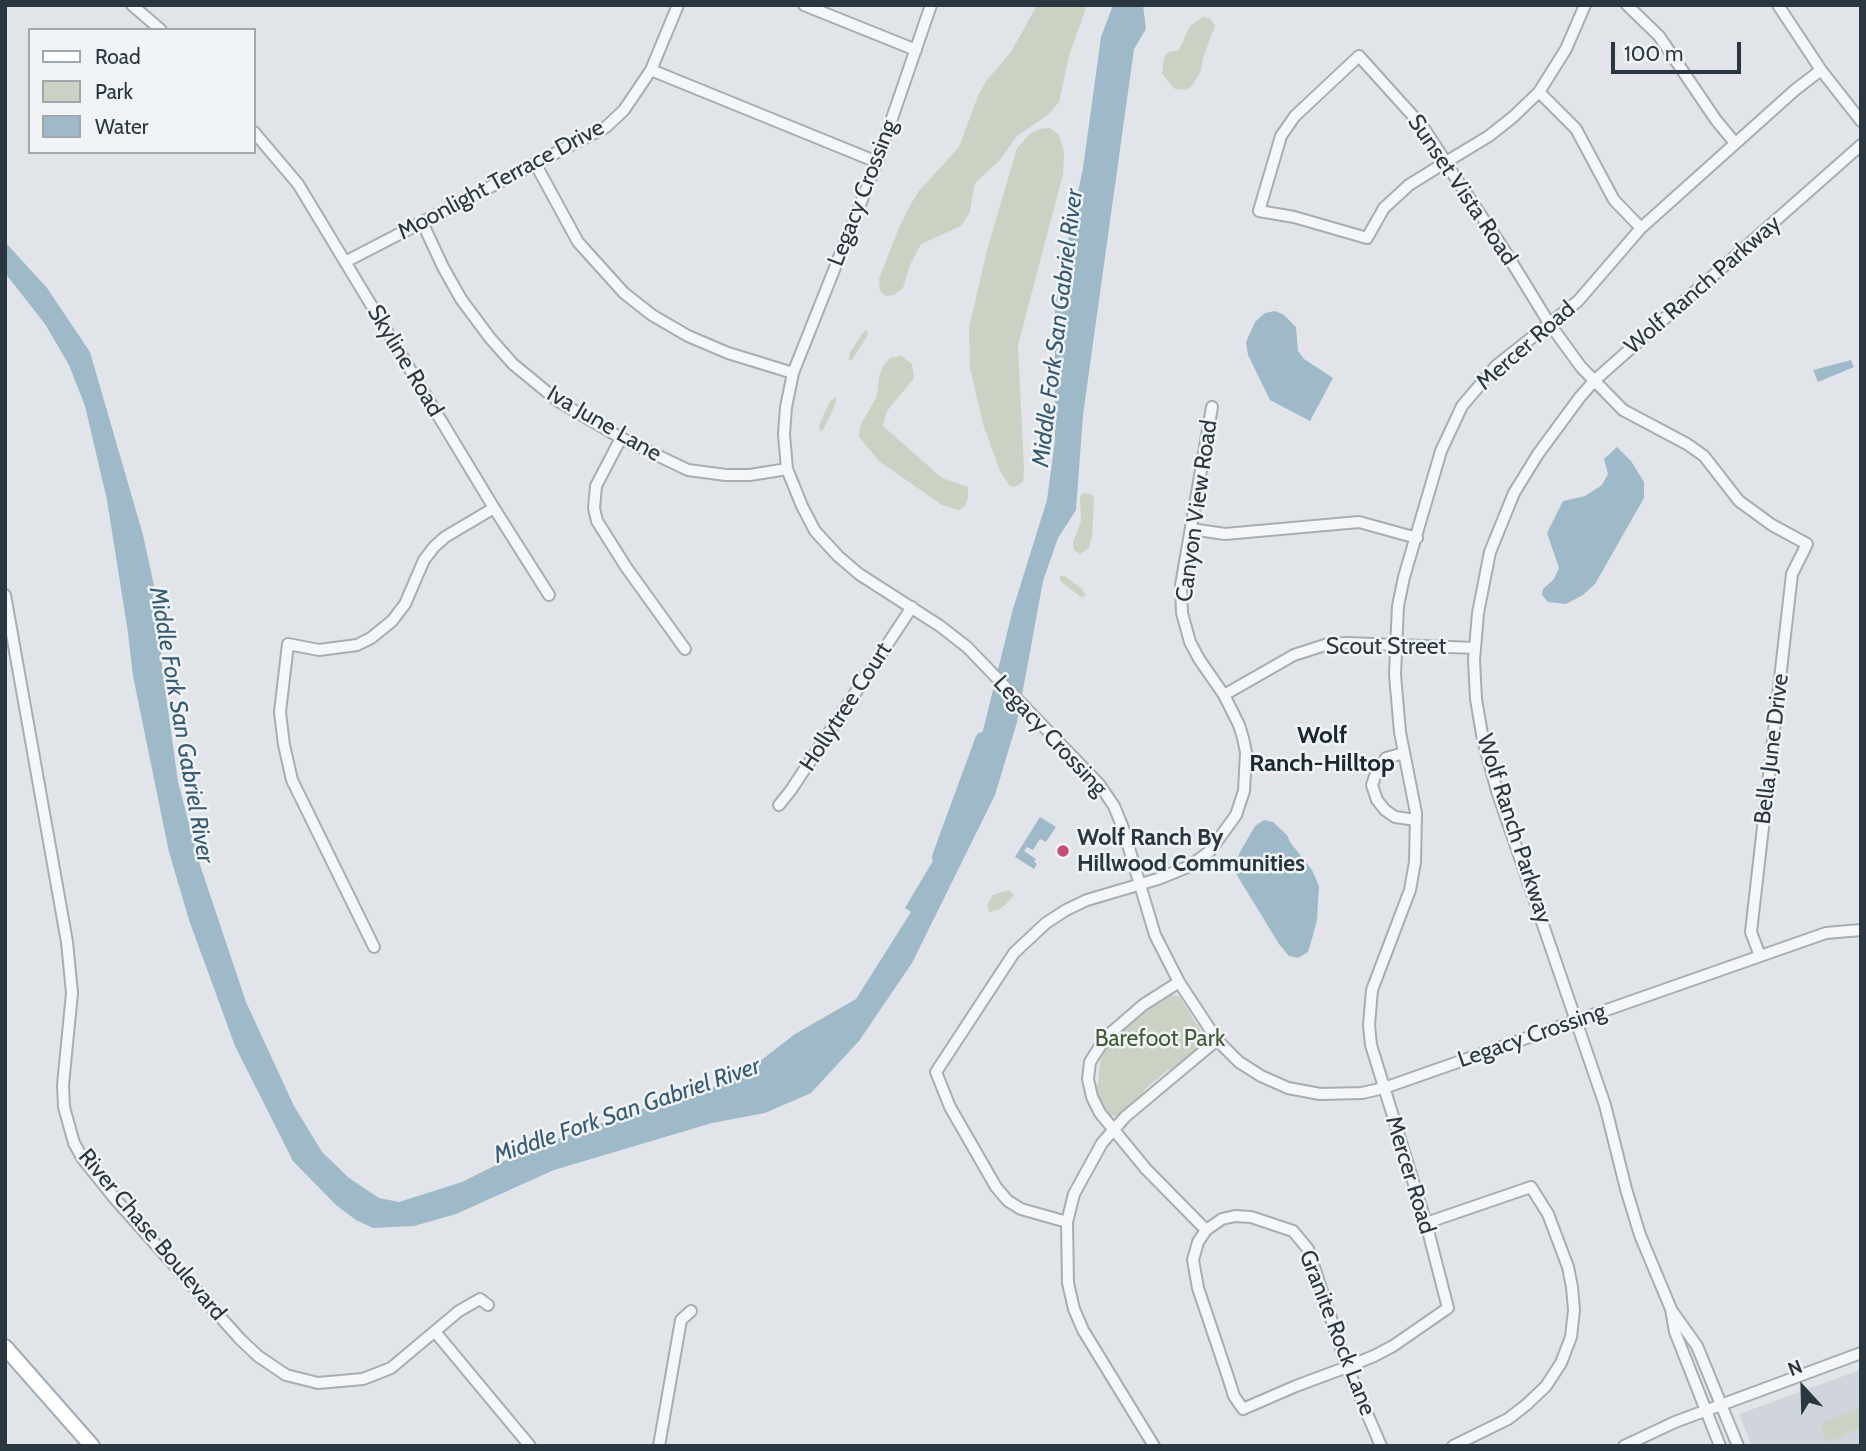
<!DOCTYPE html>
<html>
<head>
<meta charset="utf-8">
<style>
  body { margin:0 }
  #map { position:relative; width:1866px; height:1451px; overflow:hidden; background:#e1e5e9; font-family:Cabin,sans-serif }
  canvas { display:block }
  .frame { position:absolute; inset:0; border:7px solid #2a3640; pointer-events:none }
  .legend { position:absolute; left:28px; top:28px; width:228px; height:126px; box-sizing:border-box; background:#f1f4f6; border:2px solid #a1a8ad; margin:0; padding:9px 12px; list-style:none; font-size:21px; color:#2a3640 }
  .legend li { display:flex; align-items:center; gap:14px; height:35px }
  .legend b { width:35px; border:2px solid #a1a8ad }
  .north { position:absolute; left:1768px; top:1353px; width:70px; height:70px; -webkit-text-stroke:5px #f1f4f6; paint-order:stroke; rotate:338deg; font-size:19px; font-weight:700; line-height:28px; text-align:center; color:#2a3640 }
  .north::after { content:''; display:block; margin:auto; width:24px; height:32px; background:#2a3640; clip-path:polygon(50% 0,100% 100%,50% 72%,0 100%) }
  .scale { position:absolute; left:1611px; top:42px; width:130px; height:32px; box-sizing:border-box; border:4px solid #2a3640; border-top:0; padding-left:9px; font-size:21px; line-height:24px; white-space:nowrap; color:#2a3640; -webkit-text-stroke:5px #f1f4f6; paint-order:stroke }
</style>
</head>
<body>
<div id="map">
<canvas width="1866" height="1451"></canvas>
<div class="frame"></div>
<ul class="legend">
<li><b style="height:9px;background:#fff"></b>Road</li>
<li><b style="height:19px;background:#c9d2c3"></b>Park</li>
<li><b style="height:19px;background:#9eb9c7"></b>Water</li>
</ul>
<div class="north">N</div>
<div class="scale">100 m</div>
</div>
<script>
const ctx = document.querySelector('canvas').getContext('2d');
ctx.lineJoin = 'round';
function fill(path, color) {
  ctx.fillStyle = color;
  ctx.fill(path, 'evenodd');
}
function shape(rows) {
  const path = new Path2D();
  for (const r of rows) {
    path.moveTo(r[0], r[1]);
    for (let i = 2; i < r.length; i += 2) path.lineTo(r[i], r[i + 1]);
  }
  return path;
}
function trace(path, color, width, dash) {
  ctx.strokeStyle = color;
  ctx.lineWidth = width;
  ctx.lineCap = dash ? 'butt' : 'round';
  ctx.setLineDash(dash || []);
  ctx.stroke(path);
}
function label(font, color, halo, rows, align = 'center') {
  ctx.font = font + ' Cabin,sans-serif';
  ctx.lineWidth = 5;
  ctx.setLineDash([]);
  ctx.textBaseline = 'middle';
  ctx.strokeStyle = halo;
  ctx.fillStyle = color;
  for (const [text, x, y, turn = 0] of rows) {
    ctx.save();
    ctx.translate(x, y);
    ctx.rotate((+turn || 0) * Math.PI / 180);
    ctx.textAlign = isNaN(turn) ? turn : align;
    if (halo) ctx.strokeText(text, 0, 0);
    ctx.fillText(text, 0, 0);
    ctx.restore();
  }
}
fill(shape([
  [1860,1370,1861,1446,1752,1446,1739,1414]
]), '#cfd5db');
fill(shape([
  [1037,5,1087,5,1069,56,1059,102,1048,115,1017,136,999,161,977,181,974,186,970,212,961,226,921,244,910,265,903,288,894,295,885,296,880,291,879,279,900,225,912,202,919,191,959,147,978,96,986,81,1011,52],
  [1203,17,1210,18,1215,26,1203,58,1201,71,1191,87,1185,90,1175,89,1162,74,1164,58,1168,52,1179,50,1190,26],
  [1050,128,1058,134,1062,144,1064,153,1063,174,1018,345,1024,469,1023,482,1014,487,1009,485,1000,471,983,424,970,368,969,328,987,250,1017,148,1030,134,1040,129],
  [865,330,868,332,867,336,852,360,849,360,850,352],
  [901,356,912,364,914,378,887,411,883,426,942,478,968,487,968,498,965,506,959,510,942,505,879,461,859,437,860,426,877,396,879,377,883,366,890,358],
  [836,397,836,402,830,416,823,430,820,431,819,426,830,401],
  [1084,493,1091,494,1094,498,1092,536,1089,548,1080,554,1074,550,1073,542,1081,521,1080,496],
  [1060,576,1065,576,1082,589,1086,596,1081,597,1060,581],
  [1008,890,1014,895,1006,904,998,910,989,912,987,905,993,895],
  [1172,994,1180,997,1204,1036,1204,1042,1173,1069,1168,1070,1145,1089,1142,1096,1123,1113,1116,1116,1110,1116,1102,1106,1095,1088,1098,1084,1100,1062,1104,1053,1113,1038,1130,1023,1157,1002],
  [1861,1407,1861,1427,1827,1442,1820,1424]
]), '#c9d2c3');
fill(shape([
  [1113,5,1143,5,1146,29,1134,49,1083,415,1076,510,1058,538,1043,581,1017,722,995,795,912,963,859,1041,811,1093,765,1113,712,1123,554,1170,456,1214,414,1226,373,1228,356,1220,336,1205,293,1161,235,1046,189,920,169,852,133,676,128,633,107,500,85,406,69,365,45,324,5,273,5,242,47,288,90,352,143,535,158,604,162,666,178,782,199,862,246,1002,294,1106,322,1152,349,1178,379,1198,399,1202,462,1182,524,1151,645,1108,706,1091,736,1075,764,1058,795,1034,856,999,911,912,905,908,953,827,972,775,1013,609,1047,500,1055,440,1055,306,1083,168,1101,37],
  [1275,311,1284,315,1296,327,1298,351,1304,359,1333,378,1310,421,1270,400,1248,355,1246,342,1255,322,1265,313],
  [1851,360,1854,367,1818,382,1813,370],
  [1617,447,1631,461,1644,482,1644,498,1595,584,1583,595,1566,604,1548,602,1542,595,1543,589,1554,579,1559,568,1547,533,1563,501,1585,496,1602,485,1608,474,1604,459],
  [1040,817,1056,827,1046,842,1040,839,1033,850,1027,847,1024,851,1036,859,1034,862,1037,864,1034,869,1015,857],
  [1264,820,1273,822,1287,835,1290,842,1312,870,1319,886,1317,920,1313,935,1308,952,1298,958,1289,956,1279,944,1235,872,1234,866,1240,852,1255,826]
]), '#9eb9c7');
trace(shape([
  [940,857,983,740]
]), '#9eb9c7', 16);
const minor = shape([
  [132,5,161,30],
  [804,5,916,50],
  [931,5,877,162,793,373,786,407,784,434,787,469,802,506,815,531,838,556,859,574,940,626,967,647,1099,784,1114,806,1123,828,1155,935,1179,982,1217,1040,1239,1062,1261,1076,1288,1088,1320,1094,1362,1093,1384,1088,1826,933,1861,930],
  [1585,5,1566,49,1539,92,1513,117,1489,136,1446,162,1409,185,1384,208,1367,238,1294,217,1259,211,1281,136,1295,116,1359,56,1423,127,1446,162,1453,174,1503,248,1549,323,1581,367,1623,410,1687,444,1704,456,1739,501,1772,525,1807,544,1792,574,1751,932,1760,956],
  [1627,5,1659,36,1716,120,1735,143],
  [1778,5,1821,70,1861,121],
  [651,70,877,162],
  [1539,92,1576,129,1614,200,1641,228],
  [254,132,298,184,494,508,549,595],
  [536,165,578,242,624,293,652,315,688,336,728,353,793,373],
  [422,222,443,267,461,299,490,338,513,364,558,401,621,438,688,470,726,475,750,475,787,469],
  [345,262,606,127,624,110,651,70,678,5],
  [621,438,596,486,594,508,597,521,626,567,685,649],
  [1191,529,1225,534,1359,522,1417,538],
  [5,595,67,942,72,993,63,1085,64,1107,74,1143,83,1159,116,1200,240,1339,258,1356,286,1375,318,1383,363,1379,391,1368,459,1311,480,1299,488,1305],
  [1224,695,1294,655,1328,644,1347,643,1475,648],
  [1404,753,1386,758,1378,768,1372,785,1377,800,1385,810,1395,817,1416,820],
  [779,805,791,790,912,607],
  [374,947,292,780,284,745,280,712,288,644,319,650,357,645,371,638,392,621,405,604,424,560,434,547,445,537,494,508],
  [1179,982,1143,1005,1106,1037,1090,1062,1088,1079,1092,1097,1100,1113,1146,1169,1206,1230],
  [1067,1222,1021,1209,1008,1201,996,1187,950,1107,936,1072,1014,953,1046,923,1066,910,1087,900,1158,879,1190,866,1210,851,1236,815,1244,791,1246,752,1243,738,1239,725,1224,695,1199,659,1190,642,1182,613,1181,585,1212,407],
  [1426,1223,1531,1187,1548,1214,1568,1267,1572,1287,1574,1310,1571,1337,1561,1363,1546,1386,1526,1405,1508,1419,1453,1446],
  [1672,1311,1697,1346,1738,1446],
  [436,1333,530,1446],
  [659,1446,681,1320,691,1311],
  [1154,1446,1083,1330,1074,1309,1068,1283,1067,1222,1074,1194,1102,1143,1125,1117,1217,1040],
  [1381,1446,1347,1367,1308,1249,1293,1231,1251,1217,1235,1216,1222,1219,1206,1230,1198,1242,1193,1260,1198,1288,1228,1377,1234,1396,1243,1409,1296,1386,1347,1367,1374,1356,1393,1346,1448,1308,1426,1223,1371,1045,1369,1025,1372,990,1410,890,1415,862,1416,813,1400,732,1395,675,1397,627,1398,606,1404,577,1441,451,1462,406,1496,366,1578,301,1641,228,1795,90,1821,70],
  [1624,1446,1675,1422,1861,1353],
  [1720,1446,1675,1332,1671,1309,1640,1235,1626,1189,1605,1105,1497,791,1483,740,1476,699,1474,660,1478,613,1490,552,1514,493,1538,454,1580,397,1595,380,1861,145]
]);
const major = shape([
  [5,1347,92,1446]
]);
trace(minor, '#a6adb3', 14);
trace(major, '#a1acb4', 18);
trace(minor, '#f4f6f7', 10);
trace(major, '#fff', 14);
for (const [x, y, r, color] of [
  [1063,851,7,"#c74d74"]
]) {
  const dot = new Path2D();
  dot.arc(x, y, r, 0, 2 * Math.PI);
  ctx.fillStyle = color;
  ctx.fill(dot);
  trace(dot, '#f1f4f6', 2.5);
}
label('23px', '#2a3640', '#f1f4f6', [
  ["Moonlight Terrace Drive",501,180,-28],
  ["Sunset Vista Road",1462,190,56],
  ["Legacy Crossing",863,193,-69],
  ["Wolf Ranch Parkway",1703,285,-41],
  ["Mercer Road",1526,346,-41],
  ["Skyline Road",405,361,59],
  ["Iva June Lane",604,424,30],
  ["Canyon View Road",1197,511,-82],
  ["Scout Street",1386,647],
  ["Hollytree Court",846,707,-57],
  ["Legacy Crossing",1050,736,47],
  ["Bella June Drive",1772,749,-83],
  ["Wolf Ranch Parkway",1514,829,72],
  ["Legacy Crossing",1532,1036,-19],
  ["Mercer Road",1410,1175,73],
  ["River Chase Boulevard",152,1235,50],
  ["Granite Rock Lane",1337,1333,69]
]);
label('bold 23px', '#2a3640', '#f1f4f6', [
  ["Wolf Ranch By",1077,838],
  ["Hillwood Communities",1077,864]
], 'left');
label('23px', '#455b38', '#f1f4f6', [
  ["Barefoot Park",1160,1039]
]);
label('italic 24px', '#365b72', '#f1f4f6', [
  ["Middle Fork San Gabriel River",1058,328,-83],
  ["Middle Fork San Gabriel River",181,725,80],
  ["Middle Fork San Gabriel River",627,1111,-19]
]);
label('bold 24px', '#1c2731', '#f1f4f6', [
  ["Wolf",1322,736],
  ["Ranch-Hilltop",1322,764]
]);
</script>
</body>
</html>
